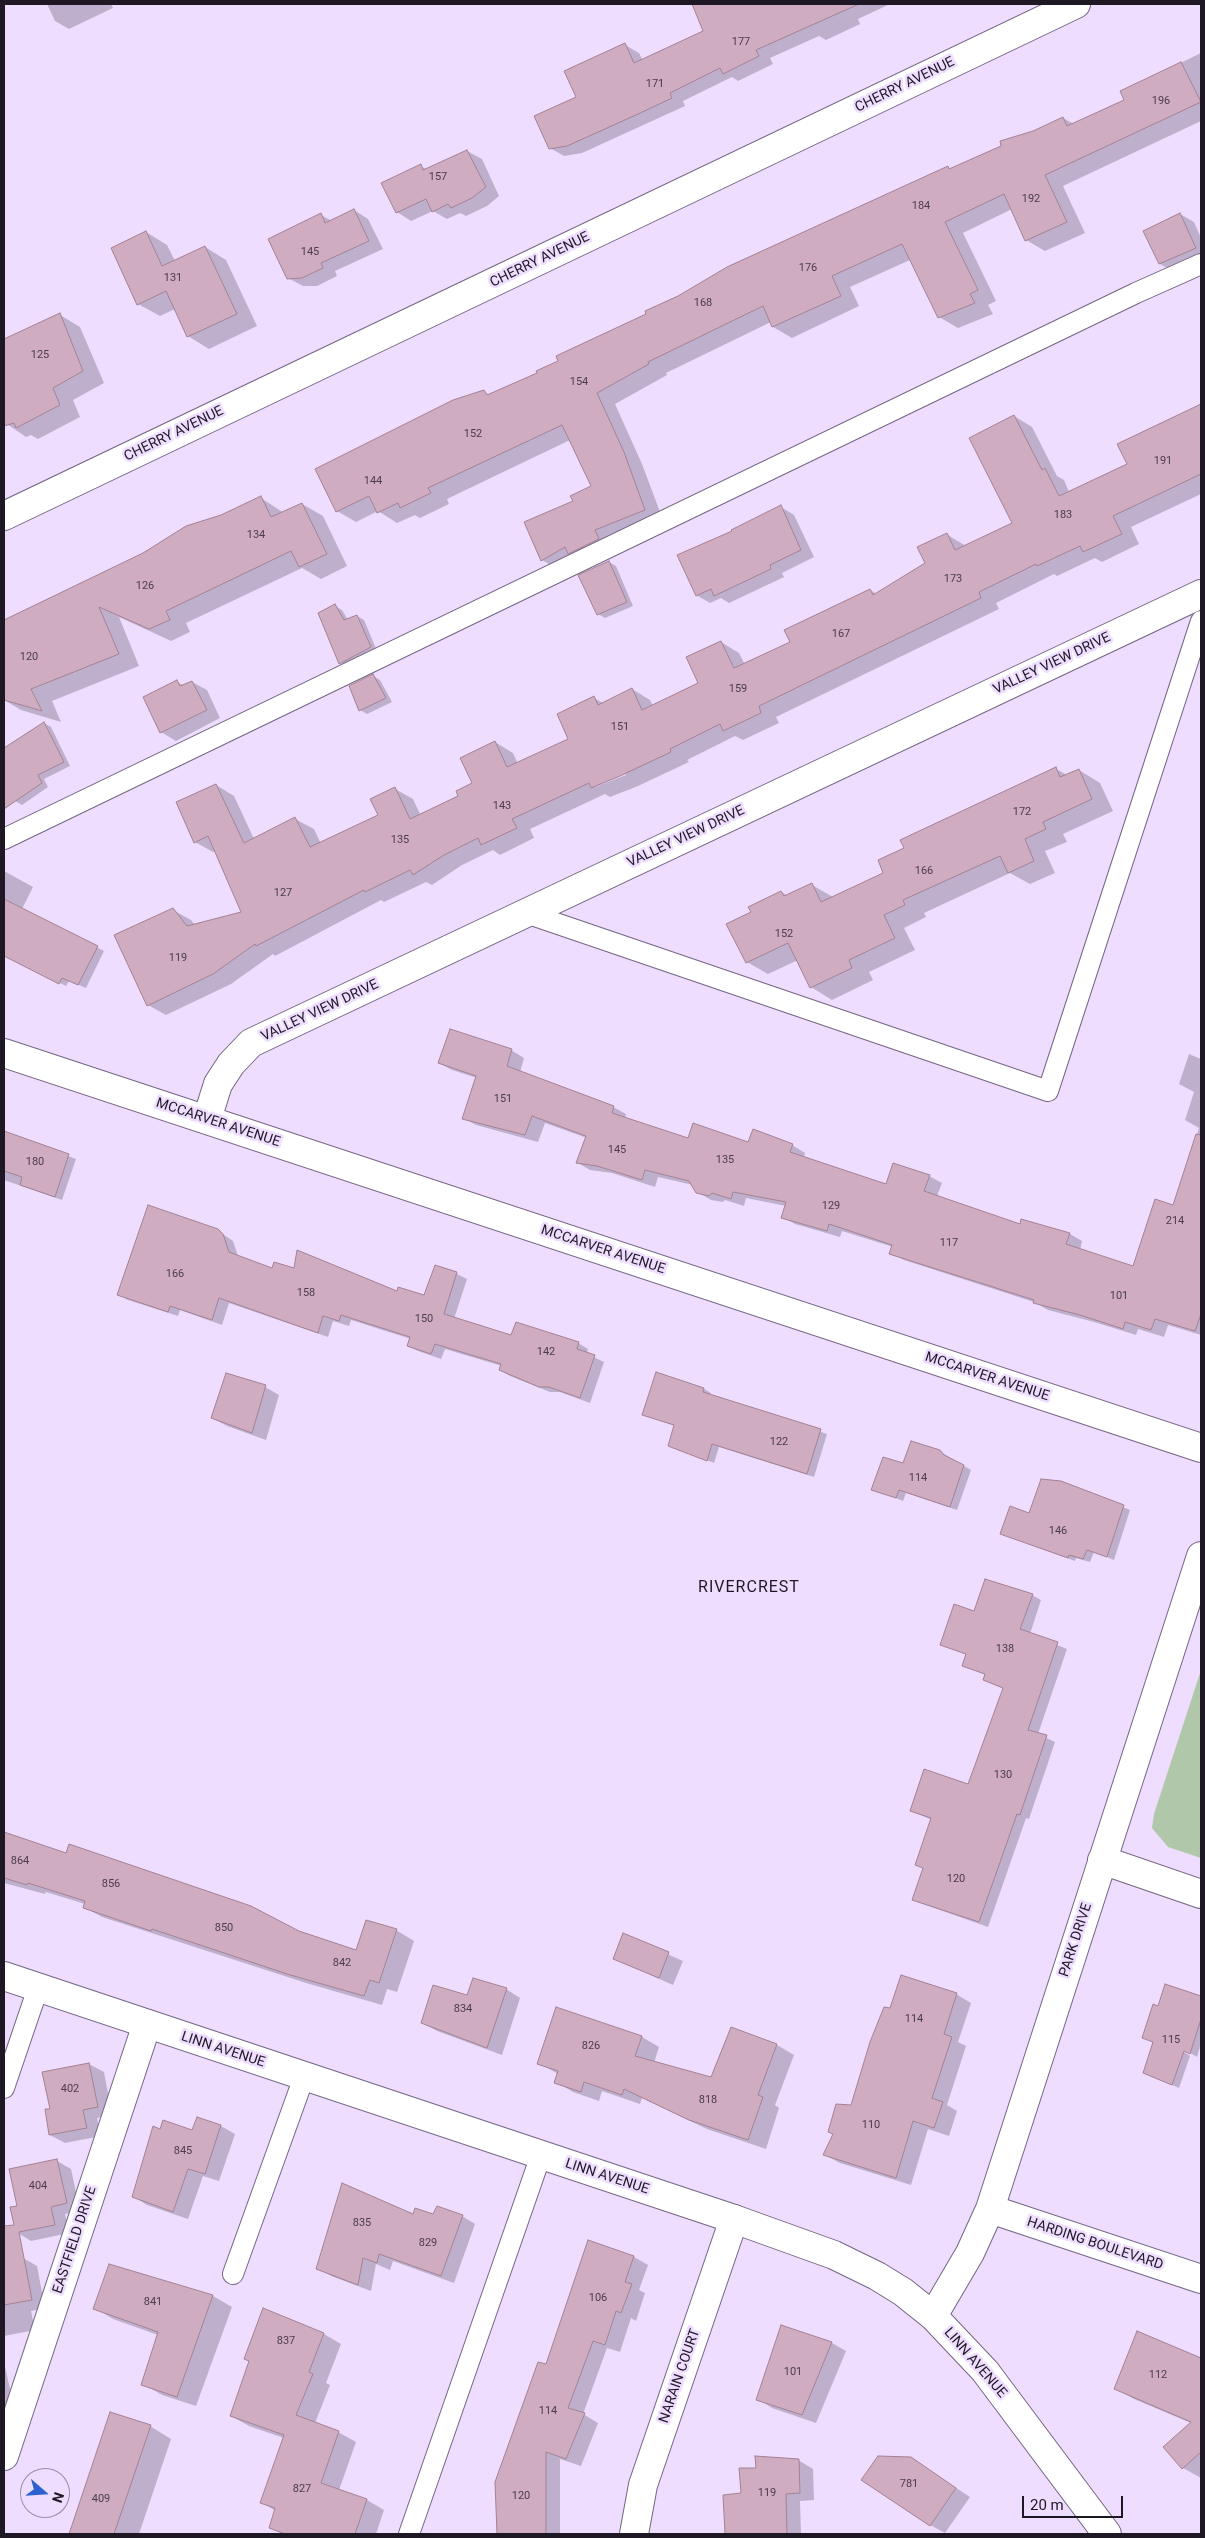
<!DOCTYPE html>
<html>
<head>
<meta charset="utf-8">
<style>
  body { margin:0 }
  #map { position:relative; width:1205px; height:2538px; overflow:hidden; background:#edf; font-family:Roboto,sans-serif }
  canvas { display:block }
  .frame { position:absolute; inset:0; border:5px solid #1e1824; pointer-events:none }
  .north { position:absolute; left:20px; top:2468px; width:50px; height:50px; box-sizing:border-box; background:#edf; border:1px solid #9b8ea7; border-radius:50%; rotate:109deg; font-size:14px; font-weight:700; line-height:20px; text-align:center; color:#1e1824 }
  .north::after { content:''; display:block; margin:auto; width:18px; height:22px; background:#2b62cf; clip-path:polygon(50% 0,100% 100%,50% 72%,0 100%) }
  .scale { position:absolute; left:1022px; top:2496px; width:101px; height:22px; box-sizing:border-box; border:2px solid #1e1824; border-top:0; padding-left:6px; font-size:15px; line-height:18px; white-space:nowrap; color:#1e1824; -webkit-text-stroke:4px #edf; paint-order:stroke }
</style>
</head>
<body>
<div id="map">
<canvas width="1205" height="2538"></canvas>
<div class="frame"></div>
<div class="north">N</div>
<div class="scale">20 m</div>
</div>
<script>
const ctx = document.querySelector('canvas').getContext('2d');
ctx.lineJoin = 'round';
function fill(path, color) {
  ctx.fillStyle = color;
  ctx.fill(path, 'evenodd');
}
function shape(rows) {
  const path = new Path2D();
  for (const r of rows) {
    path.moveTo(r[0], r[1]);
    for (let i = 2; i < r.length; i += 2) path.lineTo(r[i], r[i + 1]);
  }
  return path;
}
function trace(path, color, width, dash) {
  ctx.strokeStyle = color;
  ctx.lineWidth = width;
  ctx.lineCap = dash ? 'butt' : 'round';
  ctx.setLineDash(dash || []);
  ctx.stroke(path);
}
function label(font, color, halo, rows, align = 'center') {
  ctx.font = font + ' Roboto,sans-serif';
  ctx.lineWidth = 5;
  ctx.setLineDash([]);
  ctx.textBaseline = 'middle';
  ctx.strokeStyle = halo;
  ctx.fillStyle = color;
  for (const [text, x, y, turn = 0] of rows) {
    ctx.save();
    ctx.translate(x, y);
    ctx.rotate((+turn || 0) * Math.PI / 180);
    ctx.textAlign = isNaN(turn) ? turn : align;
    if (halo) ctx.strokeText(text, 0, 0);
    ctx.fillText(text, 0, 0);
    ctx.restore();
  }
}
fill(shape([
  [1201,1670,1201,1858,1168,1847,1152,1828,1154,1814]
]), '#b0c8a9');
fill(shape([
  [47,4,111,4,113,8,69,29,55,21],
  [693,4,890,4,858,19,860,24,826,40,819,36,770,58,773,64,738,81,732,77,683,101,685,106,582,153,564,156,550,148,578,97,625,45,639,53,643,61,704,31],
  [1201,53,1201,121,1063,186,1085,233,1045,251,1026,240,1012,209,963,233,996,301,988,305,993,314,958,328,939,317,910,260,850,287,859,306,792,338,773,327,771,322,666,373,667,375,615,404,642,464,663,520,561,571,542,560,574,502,593,487,570,440,447,499,449,504,420,518,415,515,397,523,378,511,356,522,337,511,484,392,490,395,538,374,647,314,948,167,951,169,1063,118,1074,124,1125,101,1121,92],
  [467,151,482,159,499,196,487,206,466,216,460,213,447,219,433,211,411,221,397,212,421,166,427,170],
  [354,210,368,219,383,249,335,271,337,276,317,286,303,286,288,278,321,215,332,221],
  [1180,214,1194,222,1201,238,1201,260,1174,272,1160,264],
  [146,232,167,245,175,261,205,247,226,260,257,326,209,349,188,336,175,309,160,316,138,304],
  [60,315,80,327,104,383,73,400,80,417,38,439,31,435,26,437,4,422,4,340],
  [1201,405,1201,494,1131,527,1139,544,1102,562,1095,558,1057,576,1054,574,996,603,999,609,776,717,779,723,743,740,735,736,687,760,689,762,638,786,610,797,605,794,530,829,534,838,500,855,493,850,462,865,432,885,426,882,384,902,381,900,275,956,273,954,231,984,166,1015,148,1005,173,910,191,920,195,925,243,912,216,851,213,852,195,842,216,785,234,796,254,839,295,819,314,829,321,844,379,816,395,789,413,799,421,816,460,797,474,784,495,742,513,753,518,764,570,739,594,698,603,703,632,689,650,700,653,706,700,684,721,642,739,653,745,665,792,643,870,590,877,594,926,564,946,534,966,546,1013,523,1014,416,1032,427,1057,476,1064,480,1069,492,1128,464,1119,445],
  [625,773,626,775,595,787,589,787],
  [261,498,284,513,302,504,323,516,347,566,321,579,302,568,186,623,190,632,171,641,119,617,139,666,52,701,61,722,21,710,4,700,4,621],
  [781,507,794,515,814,557,782,573,784,577,729,603,721,598,710,603,696,595,734,532],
  [609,562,616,566,633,606,605,618,598,614],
  [335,606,342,610,348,620,357,616,364,620,377,651,347,667,340,663],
  [373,676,380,680,392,702,367,714,360,710,350,687],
  [177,682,184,686,192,682,207,690,220,718,176,741,161,732,144,698],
  [44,723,51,727,70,766,44,779,48,787,22,805,15,801,4,778,4,749],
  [1056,769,1067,775,1079,770,1100,783,1113,811,1063,834,1067,842,1045,851,1055,873,1030,884,1010,873,924,913,926,917,904,928,915,950,869,972,873,980,832,1000,811,987,798,960,768,974,747,962,752,913,781,892,788,896,812,885,833,897,885,873,906,849],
  [4,871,33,887,22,909,104,951,86,988,69,981,66,986,4,955],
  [511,1050,524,1058,520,1072,613,1107,626,1114,625,1118,689,1139,792,1145,805,1153,804,1158,887,1185,929,1176,942,1183,937,1196,1021,1225,1070,1234,1082,1241,1080,1250,1134,1267,1173,1206,1199,1128,1185,1120,1194,1092,1179,1084,1189,1054,1201,1059,1201,1335,1168,1325,1164,1337,1138,1329,1136,1335,1094,1322,1048,1310,1034,1302,904,1260,891,1253,893,1247,842,1231,840,1237,795,1224,782,1217,786,1206,746,1198,744,1206,725,1200,723,1202,711,1200,697,1192,693,1185,658,1177,655,1187,612,1173,590,1170,578,1163,587,1138,545,1123,538,1142,476,1125,463,1118,477,1078,452,1070,439,1063],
  [4,1132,76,1159,62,1200,4,1180],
  [217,1230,233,1241,238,1256,273,1270,295,1270,398,1293,425,1297,435,1267,457,1274,467,1279,454,1319,512,1336,578,1343,588,1349,587,1354,604,1362,590,1403,560,1392,550,1392,510,1376,500,1370,502,1366,445,1349,441,1359,418,1351,408,1346,411,1339,351,1320,349,1326,333,1321,328,1337,229,1303,222,1325,180,1310,178,1316,128,1300,118,1294],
  [265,1387,279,1395,266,1440,227,1426,212,1418],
  [704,1389,711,1393,710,1395,827,1434,814,1477,719,1447,714,1463,669,1445,675,1426,643,1414],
  [939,1451,971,1470,957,1510,906,1493,903,1501,873,1489,904,1465],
  [1061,1482,1130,1510,1114,1560,1094,1552,1090,1562,1076,1558,1075,1561,1002,1534,1030,1514],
  [1032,1595,1041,1600,1030,1634,1067,1649,1038,1734,1055,1742,1029,1819,1026,1818,988,1927,923,1904,913,1899,924,1868,917,1864,932,1820,911,1811,969,1786,1004,1689,984,1679,986,1675,963,1666,967,1655,942,1644,975,1613],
  [4,1833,357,1951,396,1930,414,1941,397,1992,387,1989,382,2005,306,1983,102,1917,84,1907,85,1904,46,1892,45,1894,4,1883],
  [624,1935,683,1961,673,1985,614,1959],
  [1166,1986,1201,1998,1201,2043,1197,2057,1185,2050,1184,2052,1190,2056,1179,2088,1144,2073,1154,2043,1143,2037,1159,2007],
  [506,1989,520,1998,502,2055,437,2031,422,2023,468,1997],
  [956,1994,971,2003,958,2042,966,2046,947,2105,957,2111,949,2136,928,2129,911,2185,840,2163,825,2155,852,2106,891,2010],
  [557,2008,642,2037,659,2047,654,2063,712,2078,777,2045,794,2055,775,2105,779,2108,766,2149,707,2129,642,2098,640,2104,602,2091,599,2101,573,2092,556,2082,558,2074,539,2063],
  [89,2064,104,2072,112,2115,97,2118,101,2136,65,2143,50,2135,51,2110],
  [221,2126,235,2134,219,2181,203,2176,188,2219,147,2205,133,2196,161,2130,193,2132],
  [57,2161,71,2169,80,2211,65,2214,69,2233,31,2241,16,2232,18,2207],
  [414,2215,462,2216,475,2224,454,2283,393,2261,390,2270,376,2264,371,2291,331,2276,318,2268],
  [634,2257,648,2265,639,2290,645,2293,636,2321,631,2318,620,2352,607,2348,583,2414,598,2423,581,2466,560,2459,560,2534,498,2534,497,2482,547,2366],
  [23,2258,37,2266,45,2308,31,2311,35,2330,4,2336,4,2262],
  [110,2265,213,2296,232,2307,196,2406,162,2395,143,2384,158,2335,113,2319,95,2308],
  [264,2310,324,2334,341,2344,326,2383,330,2385,315,2423,338,2432,356,2442,339,2490,367,2500,384,2510,376,2534,282,2534,270,2527,276,2511,262,2503,284,2438,249,2426,231,2416,250,2361],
  [782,2327,832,2343,846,2351,816,2423,772,2408,758,2399],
  [4,2362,13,2403,4,2404],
  [1184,2367,1201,2374,1201,2478,1183,2468,1191,2423,1134,2399,1115,2388],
  [111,2413,150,2426,171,2439,139,2534,70,2534],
  [911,2458,970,2497,945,2533,930,2525],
  [798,2460,813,2469,814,2500,800,2501,801,2534,726,2534,724,2496,742,2495,757,2469]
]), '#0003');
const building = shape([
  [692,4,859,4,756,50,759,56,723,74,720,68,670,93,672,98,636,115,567,146,549,149,534,116,576,97,564,71,625,43,634,63,703,31,692,4],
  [1181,62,1201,102,1045,175,1067,222,1025,241,1004,194,945,222,978,290,970,294,975,303,938,318,902,244,832,276,841,296,772,327,763,306,648,362,649,364,597,393,624,452,645,510,595,530,599,539,568,554,565,547,541,561,524,522,573,501,570,496,591,486,562,425,428,488,431,493,400,508,398,503,377,513,369,496,336,512,315,469,453,400,484,390,487,395,537,373,536,371,558,361,556,356,646,314,645,311,678,296,727,267,948,166,949,169,1001,146,1000,141,1033,131,1063,117,1067,126,1124,100,1120,91,1181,62],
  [467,150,486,187,472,198,451,208,448,204,432,212,426,199,396,213,381,183,421,164,423,170,467,150],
  [354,209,369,241,321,263,323,268,302,278,287,279,268,239,321,213,325,223,354,209],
  [1180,213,1196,248,1159,264,1143,231,1180,213],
  [146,231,162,266,205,246,237,314,187,337,166,291,137,305,111,248,146,231],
  [60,313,83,371,53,388,60,405,16,428,14,423,4,426,4,339,60,313],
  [1201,404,1201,474,1113,516,1122,534,1083,552,1080,546,1037,566,1036,564,979,592,981,598,759,706,761,713,723,731,720,724,670,749,671,752,620,776,591,788,589,783,512,819,517,828,481,845,478,838,444,855,413,875,410,870,365,892,364,890,256,946,255,944,213,974,147,1006,114,935,173,908,187,926,241,912,208,836,194,843,176,802,216,784,244,843,295,817,310,847,378,815,370,799,395,787,410,819,458,796,456,791,472,783,460,758,495,741,507,767,568,739,557,714,594,696,598,705,632,688,642,710,698,683,686,657,721,641,734,668,790,642,784,630,870,589,873,595,925,563,917,547,947,533,955,550,1012,523,969,438,1014,415,1042,470,1045,468,1059,496,1127,464,1117,444,1201,404],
  [261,496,271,517,302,503,327,554,299,567,291,551,166,611,170,620,149,629,99,607,119,654,31,689,42,711,4,700,4,620,143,553,186,526,221,515,261,496],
  [781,505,801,550,770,565,771,569,714,596,711,589,696,596,677,555,732,531,731,530,781,505],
  [609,561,627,602,597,615,578,575,609,561],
  [335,604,344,620,357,615,371,647,339,664,318,613,335,604],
  [373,674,386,698,359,711,349,686,373,674],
  [177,680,180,686,192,681,207,710,160,733,143,697,177,680],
  [44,722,64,762,38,775,42,783,4,809,4,748,44,722],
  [1056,767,1060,777,1079,769,1092,799,1043,822,1046,829,1025,839,1034,861,1008,873,1000,856,903,900,905,905,884,915,895,938,849,960,852,968,810,988,788,943,746,963,726,924,751,912,748,907,781,891,784,896,812,883,821,902,883,873,878,860,904,848,900,840,1056,767],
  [4,899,98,946,78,985,62,978,59,984,4,956,4,899],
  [450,1029,512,1049,507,1066,614,1106,612,1113,688,1138,693,1123,748,1142,753,1129,793,1144,790,1152,886,1184,893,1163,930,1175,924,1191,1020,1224,1021,1219,1070,1233,1066,1244,1133,1266,1155,1199,1173,1205,1196,1134,1201,1135,1201,1314,1195,1331,1155,1319,1151,1330,1125,1322,1123,1329,1080,1315,1033,1303,1034,1300,889,1254,892,1245,829,1224,827,1231,781,1218,786,1202,733,1192,731,1199,712,1193,709,1196,696,1193,689,1181,645,1170,642,1180,597,1166,576,1163,586,1136,532,1116,525,1135,462,1119,476,1076,438,1063,450,1029],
  [4,1131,69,1154,55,1197,20,1185,22,1177,4,1171,4,1131],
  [148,1205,218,1229,223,1234,229,1252,272,1268,274,1262,294,1268,297,1250,397,1291,398,1287,424,1295,435,1265,457,1272,444,1314,511,1335,516,1322,579,1342,577,1349,595,1355,580,1398,549,1387,539,1387,499,1370,501,1364,435,1344,431,1354,407,1346,410,1337,341,1315,339,1321,323,1316,318,1333,219,1298,212,1320,170,1306,168,1312,117,1295,148,1205],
  [656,1372,704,1388,703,1392,821,1429,807,1474,712,1444,707,1461,668,1446,674,1425,642,1415,656,1372],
  [226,1373,266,1385,252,1433,211,1418,226,1373],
  [911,1441,940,1450,944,1455,964,1465,950,1507,899,1490,896,1498,871,1490,883,1457,903,1463,911,1441],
  [1041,1479,1061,1481,1124,1505,1107,1557,1087,1550,1083,1559,1069,1555,1068,1558,1000,1534,1010,1506,1029,1513,1041,1479],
  [985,1579,1033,1594,1020,1629,1058,1642,1028,1730,1047,1735,1020,1815,1017,1814,979,1922,912,1900,923,1868,915,1865,931,1818,910,1811,924,1769,968,1784,1003,1688,983,1680,985,1674,962,1666,966,1654,940,1645,954,1604,974,1611,985,1579],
  [4,1832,66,1853,69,1844,251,1906,299,1931,356,1950,366,1920,397,1929,379,1983,370,1980,364,1996,287,1974,152,1929,151,1931,83,1908,85,1901,28,1883,27,1885,4,1878,4,1832],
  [623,1933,669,1952,659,1978,613,1959,623,1933],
  [901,1975,957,1993,944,2034,952,2037,932,2098,943,2102,934,2128,913,2121,896,2178,823,2155,833,2134,828,2132,836,2104,851,2105,870,2042,884,2007,890,2008,901,1975],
  [473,1978,507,1988,487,2048,421,2023,433,1985,467,1995,473,1978],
  [1165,1984,1201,1996,1201,2019,1190,2054,1184,2051,1172,2085,1143,2073,1153,2042,1142,2038,1153,2004,1158,2006,1165,1984],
  [556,2007,642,2036,635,2056,711,2077,731,2027,777,2044,758,2095,763,2097,748,2140,689,2120,624,2089,622,2095,584,2082,581,2092,554,2083,558,2071,537,2064,556,2007],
  [89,2063,98,2107,83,2110,87,2128,49,2135,45,2109,50,2109,42,2072,89,2063],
  [197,2117,221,2125,205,2174,188,2169,173,2212,132,2197,153,2126,160,2129,163,2120,192,2130,197,2117],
  [57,2159,67,2203,51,2207,55,2225,19,2232,32,2300,4,2305,4,2226,14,2225,10,2207,17,2206,9,2169,57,2159],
  [342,2183,413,2214,415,2208,433,2214,437,2206,463,2215,441,2276,379,2254,377,2263,363,2258,358,2285,316,2269,342,2183],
  [588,2240,634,2256,625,2282,632,2284,621,2313,616,2311,605,2345,593,2341,568,2408,585,2413,566,2459,546,2452,546,2534,497,2534,495,2482,538,2362,546,2364,588,2240],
  [109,2264,213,2295,177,2397,141,2385,158,2332,93,2309,109,2264],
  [263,2308,324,2333,309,2372,313,2374,296,2415,339,2431,321,2483,367,2499,355,2534,285,2534,269,2528,275,2508,260,2503,284,2435,230,2416,249,2361,244,2359,263,2308],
  [781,2325,832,2342,802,2415,756,2400,781,2325],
  [1137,2331,1201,2358,1201,2452,1182,2469,1163,2447,1191,2422,1114,2389,1137,2331],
  [110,2412,151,2425,114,2534,69,2534,110,2412],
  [755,2456,799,2459,800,2493,786,2494,787,2534,725,2534,723,2495,741,2493,739,2468,756,2468,755,2456],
  [878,2456,911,2457,956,2488,930,2526,861,2480,878,2456]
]);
fill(building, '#d0acc0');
trace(building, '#a38194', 1);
const service = shape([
  [4,839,1136,293,1201,264],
  [526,913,1048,1091,1201,621],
  [4,2088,38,1988],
  [233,2274,304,2077],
  [409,2534,541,2155]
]);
const minor = shape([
  [4,516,1076,4],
  [4,1053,1201,1448],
  [207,1119,218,1084,231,1064,251,1043,1201,594],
  [1102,1860,1201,1894],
  [990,2209,1201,2279],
  [933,2316,970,2253,990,2209,1201,1556],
  [4,2456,147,2024],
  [634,2534,643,2485,734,2219]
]);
const secondary = shape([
  [4,1976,734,2219,834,2255,877,2276,903,2292,933,2316,985,2371,1107,2534]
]);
trace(service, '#746582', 22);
trace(minor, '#746582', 30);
trace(secondary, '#746582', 30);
trace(service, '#fff', 20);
trace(minor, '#fff', 28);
trace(secondary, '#fff', 28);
label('11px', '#4a3d4b', null, [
  ["177",741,42],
  ["171",655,84],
  ["196",1161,101],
  ["157",438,177],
  ["192",1031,199],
  ["184",921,206],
  ["145",310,252],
  ["176",808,268],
  ["131",173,278],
  ["168",703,303],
  ["125",40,355],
  ["154",579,382],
  ["152",473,434],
  ["191",1163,461],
  ["144",373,481],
  ["183",1063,515],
  ["134",256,535],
  ["173",953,579],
  ["126",145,586],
  ["167",841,634],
  ["120",29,657],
  ["159",738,689],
  ["151",620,727],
  ["143",502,806],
  ["172",1022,812],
  ["135",400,840],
  ["166",924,871],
  ["127",283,893],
  ["152",784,934],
  ["119",178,958],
  ["151",503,1099],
  ["145",617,1150],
  ["135",725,1160],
  ["180",35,1162],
  ["129",831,1206],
  ["214",1175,1221],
  ["117",949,1243],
  ["166",175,1274],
  ["158",306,1293],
  ["101",1119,1296],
  ["150",424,1319],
  ["142",546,1352],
  ["122",779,1442],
  ["114",918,1478],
  ["146",1058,1531],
  ["138",1005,1649],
  ["130",1003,1775],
  ["864",20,1861],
  ["120",956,1879],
  ["856",111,1884],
  ["850",224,1928],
  ["842",342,1963],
  ["834",463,2009],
  ["114",914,2019],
  ["115",1171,2040],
  ["826",591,2046],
  ["402",70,2089],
  ["818",708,2100],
  ["110",871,2125],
  ["845",183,2151],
  ["404",38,2186],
  ["835",362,2223],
  ["829",428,2243],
  ["106",598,2298],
  ["841",153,2302],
  ["837",286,2341],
  ["101",793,2372],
  ["112",1158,2375],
  ["114",548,2411],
  ["781",909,2484],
  ["827",302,2489],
  ["119",767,2493],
  ["120",521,2496],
  ["409",101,2499]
]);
label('14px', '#1e1824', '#edf', [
  ["CHERRY AVENUE",905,85,-26],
  ["CHERRY AVENUE",540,260,-26],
  ["CHERRY AVENUE",174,434,-26],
  ["VALLEY VIEW DRIVE",1052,664,-25],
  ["VALLEY VIEW DRIVE",686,837,-25],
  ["VALLEY VIEW DRIVE",320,1011,-25],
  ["MCCARVER AVENUE",218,1123,18],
  ["MCCARVER AVENUE",603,1250,18],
  ["MCCARVER AVENUE",987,1377,18],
  ["PARK DRIVE",1076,1940,-72],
  ["LINN AVENUE",223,2050,18],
  ["LINN AVENUE",607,2177,18],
  ["EASTFIELD DRIVE",75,2240,-72],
  ["HARDING BOULEVARD",1095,2244,18],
  ["LINN AVENUE",975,2363,49],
  ["NARAIN COURT",680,2376,-71]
]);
ctx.letterSpacing = '1px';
label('16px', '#1e1824', '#edf', [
  ["RIVERCREST",749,1588]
]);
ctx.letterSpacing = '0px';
</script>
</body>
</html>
